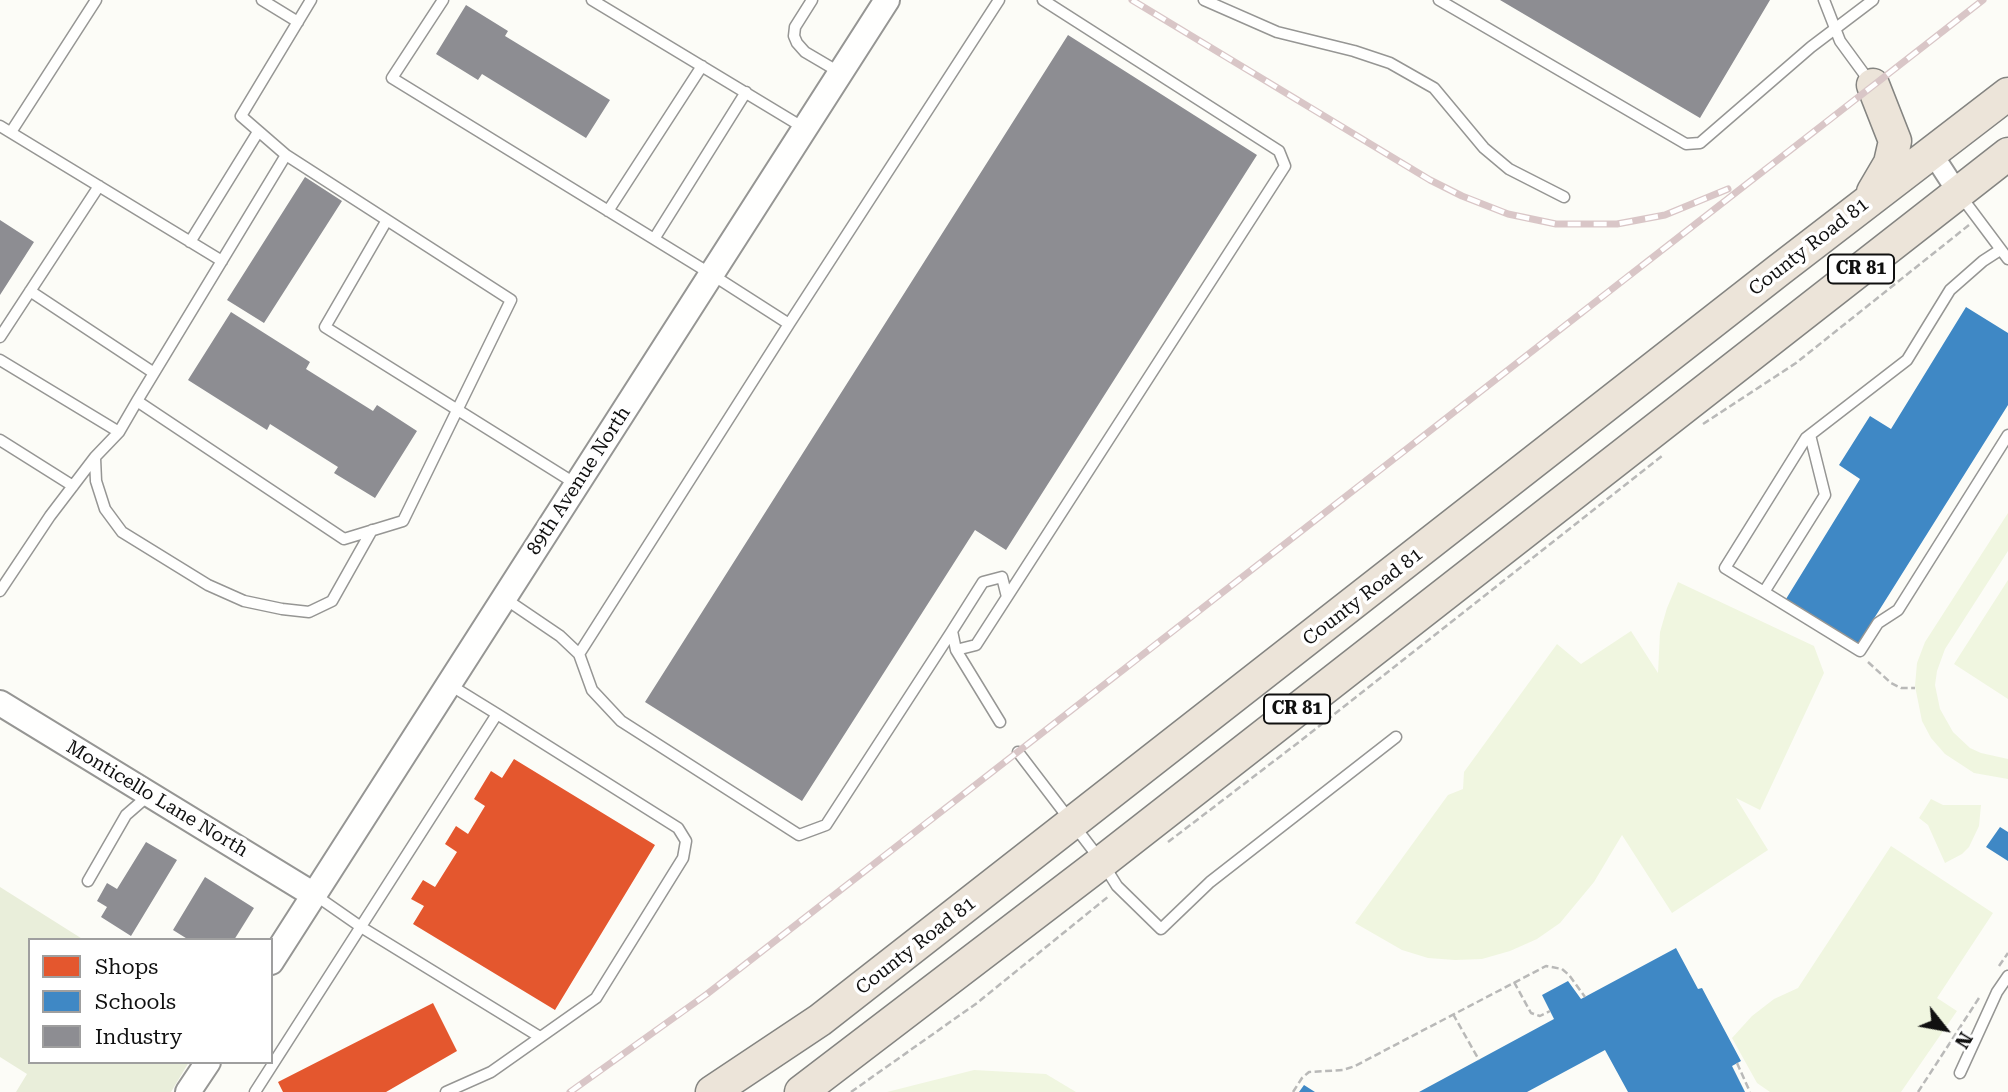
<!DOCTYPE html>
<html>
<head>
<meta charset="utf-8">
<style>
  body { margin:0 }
  #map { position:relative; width:2008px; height:1092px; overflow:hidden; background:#fcfcf7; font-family:"Roboto Serif",serif }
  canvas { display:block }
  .legend { position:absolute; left:28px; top:938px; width:245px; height:126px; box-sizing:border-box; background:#fff; border:2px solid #9f9f9f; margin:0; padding:9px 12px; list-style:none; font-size:21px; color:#101010 }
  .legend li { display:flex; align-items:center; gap:14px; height:35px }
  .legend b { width:35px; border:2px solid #9f9f9f }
  .north { position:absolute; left:1910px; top:994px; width:70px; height:70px; -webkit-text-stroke:5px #fff; paint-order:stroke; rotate:121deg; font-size:19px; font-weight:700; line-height:28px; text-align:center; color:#101010 }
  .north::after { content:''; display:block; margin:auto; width:24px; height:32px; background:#101010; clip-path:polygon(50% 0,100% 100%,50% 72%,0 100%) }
</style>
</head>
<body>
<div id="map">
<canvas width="2008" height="1092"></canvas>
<ul class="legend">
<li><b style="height:19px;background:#e4572e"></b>Shops</li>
<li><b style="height:19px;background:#3f88c5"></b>Schools</li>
<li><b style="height:19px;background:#8d8d92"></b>Industry</li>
</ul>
<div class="north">N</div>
</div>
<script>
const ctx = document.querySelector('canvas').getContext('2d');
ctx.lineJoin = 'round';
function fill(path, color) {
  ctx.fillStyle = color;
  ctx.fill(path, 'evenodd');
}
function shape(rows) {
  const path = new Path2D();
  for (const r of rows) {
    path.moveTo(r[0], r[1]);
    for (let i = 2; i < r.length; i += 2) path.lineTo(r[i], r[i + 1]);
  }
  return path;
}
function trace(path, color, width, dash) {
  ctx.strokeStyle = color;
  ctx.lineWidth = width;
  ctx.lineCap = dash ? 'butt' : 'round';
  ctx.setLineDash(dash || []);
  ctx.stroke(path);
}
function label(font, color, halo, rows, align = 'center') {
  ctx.font = font + ' "Roboto Serif",serif';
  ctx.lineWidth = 7;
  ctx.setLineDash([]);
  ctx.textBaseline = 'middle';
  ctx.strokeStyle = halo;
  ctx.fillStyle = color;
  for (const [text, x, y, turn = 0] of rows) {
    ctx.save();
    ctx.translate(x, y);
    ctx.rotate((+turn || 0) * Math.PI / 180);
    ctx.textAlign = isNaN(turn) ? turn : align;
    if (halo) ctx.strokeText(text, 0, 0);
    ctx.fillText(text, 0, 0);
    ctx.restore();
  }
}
fill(shape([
  [0,887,84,940,30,940,30,1062,189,1062,171,1092,16,1092,27,1074,0,1057]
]), '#e9eeda');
fill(shape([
  [2008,513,2008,551,1945,649,1937,671,1935,685,1940,709,1953,732,1970,748,1981,753,2008,759,2008,779,1974,773,1945,754,1931,738,1922,721,1915,686,1917,663,1925,642],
  [2008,580,2008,699,1954,664],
  [1678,582,1814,646,1824,673,1760,810,1736,798,1768,850,1672,913,1622,835,1594,882,1560,923,1537,939,1510,951,1482,959,1455,960,1428,958,1402,950,1355,923,1448,795,1463,789,1464,772,1557,644,1581,664,1631,631,1658,673,1660,632,1667,608],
  [1931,799,1943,805,1981,805,1979,826,1969,847,1962,854,1945,863,1928,825,1919,818],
  [1891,846,1993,913,1937,998,1957,1011,1901,1092,1770,1092,1757,1083,1732,1038,1752,1016,1774,999,1798,988],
  [974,1070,1046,1074,1076,1092,887,1092]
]), '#f0f6e0');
fill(shape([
  [514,759,655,845,555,1010,413,924,424,906,411,899,423,880,435,887,457,852,445,844,456,826,468,834,485,806,474,799,491,771,502,778],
  [433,1003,457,1051,386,1092,283,1092,278,1082]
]), '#e4572e');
fill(shape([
  [1966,307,2008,333,2008,405,1858,644,1786,599,1860,479,1839,465,1870,416,1891,429],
  [2000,827,2008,832,2008,861,1986,847],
  [1676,948,1698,989,1702,988,1741,1061,1732,1066,1745,1092,1628,1092,1605,1050,1527,1092,1419,1092,1554,1019,1542,995,1568,981,1581,999],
  [1304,1085,1315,1092,1299,1092]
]), '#3f88c5');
fill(shape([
  [1500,0,1770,0,1700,118],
  [466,5,508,31,505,36,610,100,586,138,482,74,478,80,436,54],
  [1068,35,1257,155,1006,550,975,530,802,801,645,702],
  [305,177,342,201,264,323,227,300],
  [0,220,34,242,0,295],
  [231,312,310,362,306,369,373,411,377,405,417,431,375,498,334,473,338,467,270,424,267,430,188,380],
  [146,842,177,860,131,936,101,917,107,907,97,901,107,883,117,889],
  [205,877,254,908,234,940,189,940,173,930]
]), '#8d8d92');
const service = shape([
  [262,0,298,22],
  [443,0,392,78,711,274,789,324,579,654],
  [592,0,804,128],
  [812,0,795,27,794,36,797,43,805,52,839,72],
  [1204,0,1277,32,1354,51,1390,63,1434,88,1484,148,1509,169,1564,197],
  [1439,0,1686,144,1700,143,1811,47,1873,0],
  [1824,0,1840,41,1870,82],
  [0,126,222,261],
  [11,132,96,0],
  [286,155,241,116,311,0],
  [1960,195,2008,259],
  [608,211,702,66],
  [387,220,325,327,576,484],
  [654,239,746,92],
  [190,242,258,132],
  [2000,250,1983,261,1950,290,1907,360,1806,438,1725,568,1860,651,1878,623,1898,610,2008,435],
  [30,291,154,373],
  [789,324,999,0],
  [0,337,99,186],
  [0,360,119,432],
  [0,440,73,486],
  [95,458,96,481,105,509,122,532,208,585,244,601,282,609,309,612,332,601,372,530],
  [0,591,50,516,95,457,119,432,137,401,286,155,511,300,403,521,344,539,137,401],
  [1764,592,1825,495,1810,435],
  [1007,597,1285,166,1279,151,1043,0],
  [504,598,560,636,579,654,592,690,621,721,799,835,826,825,952,631],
  [956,650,976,645,1007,597,1002,577,983,582,952,631,956,650,1000,722],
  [1018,752,1102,862,1117,886,1161,929,1210,882,1396,737],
  [88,881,126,815,149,795],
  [315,895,361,927,540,1037],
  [1960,1073,1997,992,2008,976],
  [255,1092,497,714,450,685],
  [446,1092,491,1072,596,998,683,858,686,841,678,828,497,714]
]);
const minor = shape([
  [1932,153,1958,193]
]);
const tertiary = shape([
  [0,703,314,895],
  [271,962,887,0],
  [188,1092,208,1062]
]);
const trunk = shape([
  [1873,85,1895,141,1890,163,1873,192],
  [712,1092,820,1020,1779,270,2008,94],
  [801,1092,1102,862,2008,154]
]);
trace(service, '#969694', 13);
trace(minor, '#969694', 23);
trace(tertiary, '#969694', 28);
trace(trunk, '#848481', 35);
trace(shape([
  [1703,424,1796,363,1969,225],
  [1868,662,1891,683,1901,688,1915,688],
  [1168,842,1299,742,1662,456],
  [1999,966,2008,953],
  [1514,982,1531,1013,1540,1016,1550,1011],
  [1453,1014,1479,1060],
  [1737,1063,1750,1092],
  [851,1092,977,1003,1109,896],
  [1293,1092,1302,1078,1309,1072,1343,1070,1355,1066,1546,966,1562,969,1569,975,1585,997],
  [1918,1092,1979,998]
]), '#b9b9b8', 2.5, [7, 3.5]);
trace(service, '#fffffe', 10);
trace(minor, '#fffffe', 19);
trace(tertiary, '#fffffe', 24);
trace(trunk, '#ece4d9', 32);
const rail = shape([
  [1132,0,1430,180,1462,196,1508,214,1556,224,1617,224,1665,215,1728,189],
  [570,1092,707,994,1983,0]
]);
trace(rail, '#d9c6c7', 7);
trace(rail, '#fff', 4.5, [13]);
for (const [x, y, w] of [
  [1861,269,66],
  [1297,709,66]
]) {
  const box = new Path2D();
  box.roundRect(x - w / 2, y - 14.5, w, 29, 5);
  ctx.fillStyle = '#fff';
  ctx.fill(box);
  trace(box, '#101010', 2);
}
label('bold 18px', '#101010', null, [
  ["CR 81",1861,269],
  ["CR 81",1297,709]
]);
label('19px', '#101010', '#fff', [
  ["County Road 81",1809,247,-38],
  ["89th Avenue North",579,481,-57],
  ["County Road 81",1363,597,-38],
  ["Monticello Lane North",157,799,31],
  ["County Road 81",916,946,-38]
]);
</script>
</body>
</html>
